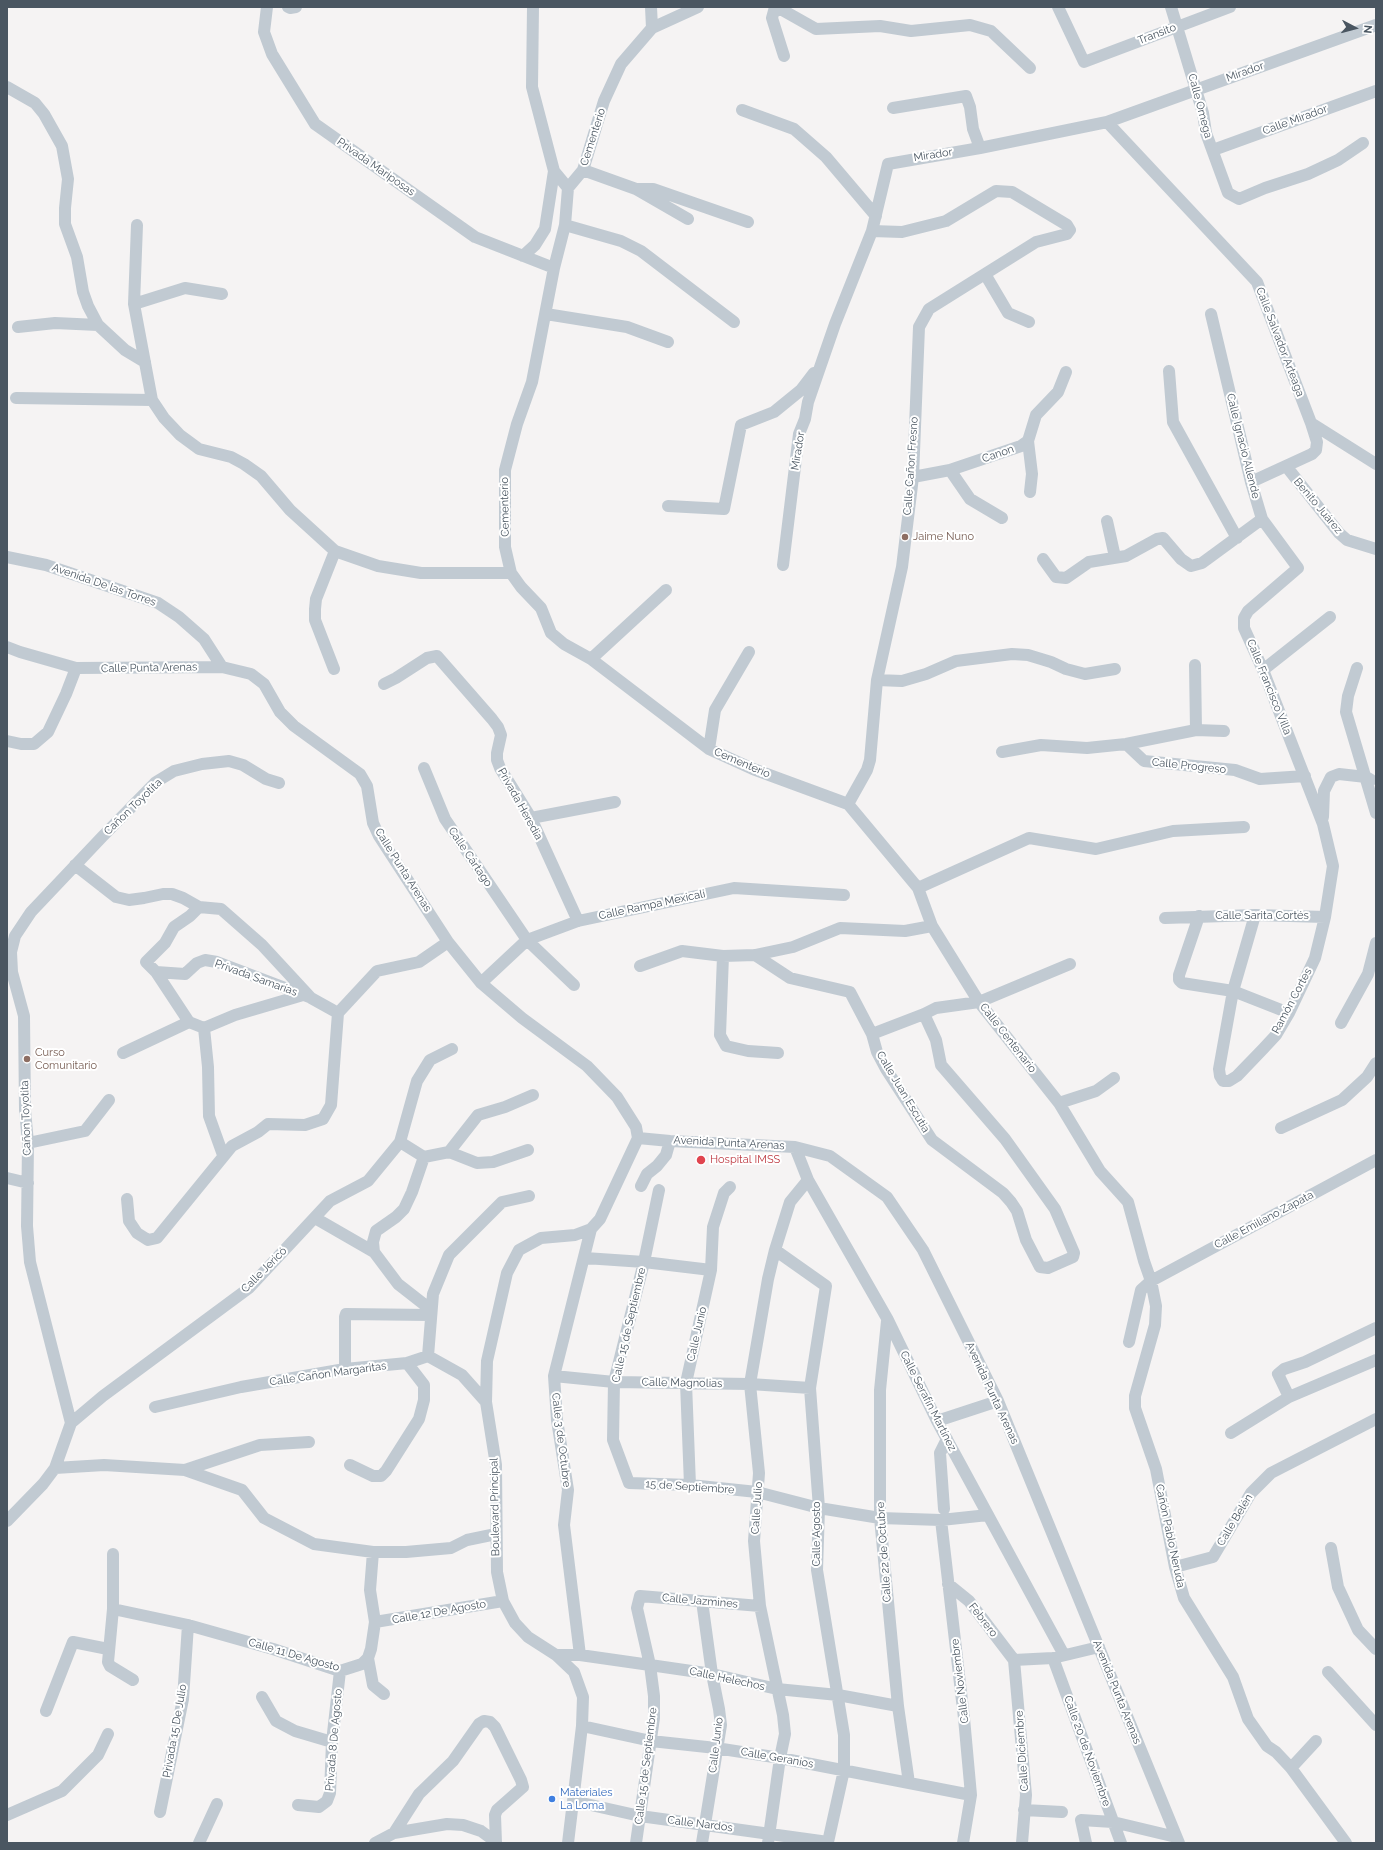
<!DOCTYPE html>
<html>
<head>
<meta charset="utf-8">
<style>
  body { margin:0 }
  #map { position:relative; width:1383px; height:1850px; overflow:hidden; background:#f5f3f3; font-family:Raleway,sans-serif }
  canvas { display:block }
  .frame { position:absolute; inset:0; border:8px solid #4a5661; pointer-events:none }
  .north { position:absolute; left:1335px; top:8px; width:40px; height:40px; -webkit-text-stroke:3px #fff; paint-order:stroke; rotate:96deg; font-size:11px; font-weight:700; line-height:16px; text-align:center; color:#4a5661 }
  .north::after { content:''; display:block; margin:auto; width:14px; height:18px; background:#4a5661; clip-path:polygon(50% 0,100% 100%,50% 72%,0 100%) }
</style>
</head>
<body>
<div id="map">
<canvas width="1383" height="1850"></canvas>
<div class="frame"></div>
<div class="north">N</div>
</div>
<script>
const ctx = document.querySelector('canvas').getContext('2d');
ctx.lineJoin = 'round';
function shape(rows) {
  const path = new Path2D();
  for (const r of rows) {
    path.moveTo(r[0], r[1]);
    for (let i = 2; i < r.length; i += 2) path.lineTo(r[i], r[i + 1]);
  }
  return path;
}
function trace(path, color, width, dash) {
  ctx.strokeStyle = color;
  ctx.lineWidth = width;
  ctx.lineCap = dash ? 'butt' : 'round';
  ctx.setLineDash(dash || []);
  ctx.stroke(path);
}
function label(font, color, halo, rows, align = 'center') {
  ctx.font = font + ' Raleway,sans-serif';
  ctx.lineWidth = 4;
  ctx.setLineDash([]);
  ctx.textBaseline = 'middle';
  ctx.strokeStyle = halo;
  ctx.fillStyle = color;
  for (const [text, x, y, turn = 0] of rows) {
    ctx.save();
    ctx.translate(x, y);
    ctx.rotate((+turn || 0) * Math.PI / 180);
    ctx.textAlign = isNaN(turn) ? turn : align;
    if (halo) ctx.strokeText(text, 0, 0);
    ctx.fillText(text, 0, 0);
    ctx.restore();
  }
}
trace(shape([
  [267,7,264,32,272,54,315,124,475,237,554,268],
  [288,7,290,8,296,7],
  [533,7,532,87,554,171,568,188],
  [651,7,652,28],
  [698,7,652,28,621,64,604,101,583,170,568,188,565,225,554,268,532,382,517,424,505,470,505,547,511,573,521,587,541,608,551,633,564,644,591,659,709,749,753,769,848,804],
  [775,7,772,18,784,56],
  [777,7,816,29,880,26,911,31,970,25,991,31,1030,68],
  [1058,7,1084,62,1230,7],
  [1171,7,1203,113,1206,133,1228,193,1239,199,1265,188,1308,174,1338,160,1363,143],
  [7,87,35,103,44,114,62,146,68,179,65,208,65,224,77,257,83,292,88,306,98,325,125,350,145,362],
  [893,108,966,96,970,107,973,129,980,148],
  [742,110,794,129,826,157,876,216],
  [1107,122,1257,282,1311,423,1317,442,1316,450,1312,454,1251,482],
  [1213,150,1376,91],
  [583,170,636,189,688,219],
  [636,189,653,189,748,222],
  [137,225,134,304,152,400,164,418,180,435,199,449,231,457,244,464,261,476,290,510,335,551,378,566,421,573,511,573],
  [565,225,621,241,641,251,734,322],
  [523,256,535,245,545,229,554,171],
  [985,274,1008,313,1029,322],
  [134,304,185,288,222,294],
  [546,314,627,327,668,342],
  [1211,314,1251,482,1262,519,1298,568,1248,611,1244,618,1244,628,1263,670,1323,824,1333,866,1325,917,1315,958,1289,1013,1276,1035,1263,1049,1237,1076,1229,1081,1223,1081,1220,1076,1219,1069,1233,991,1255,915],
  [18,327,55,323,98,325],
  [1169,371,1173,422,1237,538],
  [16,398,152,400],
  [1311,423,1376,464],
  [1028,441,1032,474,1030,492],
  [1286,466,1339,533,1347,540,1376,549],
  [950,470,970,499,1002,518],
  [913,477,950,470,1021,446,1028,441,1036,415,1058,392,1066,372],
  [668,506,724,509,741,425,774,412,801,390,814,373],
  [1107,521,1115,557],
  [7,557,46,565,158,603,179,617,204,639,222,667],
  [1043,559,1056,577,1066,578,1089,562,1126,556,1157,539,1163,538,1181,559,1191,566,1202,563,1262,519],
  [783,565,799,434,805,419,808,402,835,324,872,231,888,164,980,148,1107,122,1376,25],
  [7,647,20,652,76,668,222,667,251,674,264,684,280,712,294,726,360,774,367,786,373,823,379,836,448,942,481,983,522,1018,587,1066,617,1097,636,1127,638,1138],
  [591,659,666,590],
  [1195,665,1196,730],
  [1357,668,1348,696,1346,712,1376,813],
  [334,669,315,620,315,609,316,599,335,551],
  [1263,670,1330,617],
  [877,680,902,681,926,674,956,661,1012,654,1028,655,1051,662,1066,669,1085,674,1115,669],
  [384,684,396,678,427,658,437,656,492,719,498,727,501,735,497,753,497,760,500,768,531,818,578,921],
  [7,741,21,744,34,744,48,732,66,694,76,668],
  [1126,744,1144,761,1235,770,1260,779,1305,776],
  [709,749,715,710,749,652],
  [1002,752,1041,745,1087,748,1126,744,1196,730,1224,731],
  [424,768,445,819,527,940,574,985],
  [848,804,918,888,932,926,979,1002,1059,1103,1100,1171,1128,1202,1144,1261,1151,1281,1156,1306,1155,1325,1135,1396,1135,1408,1156,1469,1175,1567,1184,1598,1233,1677,1248,1719,1267,1746,1276,1752,1291,1768,1346,1843],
  [848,804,867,770,870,760,877,680,902,567,913,477,919,327,929,309,1036,242,1067,234,1070,230,1067,225,1012,192,996,191,946,221,902,232,872,231],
  [1323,817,1324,791,1331,777,1339,774,1366,777,1371,780],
  [531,818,615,802],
  [75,865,116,897,129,900,144,898,163,894,172,894,183,898,199,907,221,909,262,945,311,998,338,1013],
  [918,888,1029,838,1096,849,1173,831,1244,827],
  [199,907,190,916,174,927,165,943,146,962,156,972,189,1022,204,1028,208,1067,209,1116,223,1155],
  [1199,916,1179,975,1179,980,1182,983,1233,991,1289,1013],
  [1165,918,1255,915,1325,917],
  [755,955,790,978,850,992,872,1034,877,1052,886,1069,932,1140,1003,1193,1011,1202,1017,1211,1026,1240,1040,1267,1048,1268,1073,1257,1074,1253,1055,1209,1005,1139,941,1065,936,1040,924,1014],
  [723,956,720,1035,726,1046,748,1051,778,1053],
  [640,966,682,951,723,956,755,955,793,947,840,928,905,931,932,926],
  [156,972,185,974,197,963,205,960,217,962,309,997],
  [481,983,527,940,578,921,734,888,844,895],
  [338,1013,377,971,419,962,448,942],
  [1341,1023,1368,974,1376,943],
  [204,1028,235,1015,303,995],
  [872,1034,924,1014,936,1008,979,1002,1070,964],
  [123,1053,189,1022],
  [1059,1103,1096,1091,1114,1078],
  [1281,1128,1342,1100,1367,1077,1376,1063],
  [638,1138,670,1141,795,1147,830,1156,887,1197,923,1250,998,1401,1179,1843],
  [400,1142,424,1157,449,1152,477,1163,493,1162,528,1150],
  [28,1143,85,1131,109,1100],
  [795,1147,808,1180,888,1320,937,1421,1064,1655],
  [449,1152,478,1115,505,1107,533,1095],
  [7,1178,28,1183],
  [641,1186,647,1174,657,1166,666,1155,670,1141],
  [659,1190,644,1262,614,1382,613,1440,629,1483,690,1485,757,1492,819,1508,880,1518,941,1520,988,1515],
  [127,1199,129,1221,137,1233,148,1240,157,1238,232,1146,258,1132,268,1124,305,1125,323,1119,331,1105,338,1013],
  [315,1218,374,1252,398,1284,430,1309],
  [374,1252,373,1242,376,1231,396,1217,404,1209,412,1192,424,1157],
  [585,1258,644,1262,711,1270],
  [887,1321,880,1390,880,1518,898,1706,909,1783],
  [1129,1342,1141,1290,1151,1281,1376,1160],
  [428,1356,433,1294,449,1255,502,1202,529,1196],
  [345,1369,345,1317,346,1314,430,1315],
  [554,1376,614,1382,750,1384,810,1388],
  [1289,1397,1278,1374,1284,1369,1305,1362,1376,1328],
  [155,1407,241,1387,345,1369,407,1363,428,1356,462,1375,486,1402],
  [937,1421,998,1401],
  [71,1423,30,1262,27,1226,28,1143,25,1110,24,1016,12,972,11,952,15,936,31,912,102,837,156,782,174,771,202,764,229,761,243,765,266,779,279,783],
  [1231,1433,1289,1397,1376,1360],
  [350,1465,373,1476,381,1476,386,1471,419,1419,424,1400,424,1385,407,1363],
  [55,1468,104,1465,185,1470,242,1490,264,1518,314,1544,373,1552,406,1552,451,1548,467,1540,496,1534],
  [185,1470,260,1445,309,1442],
  [690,1485,686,1383,711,1270,713,1227,724,1193,730,1187],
  [944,1509,940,1453,947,1439],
  [941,1520,964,1718,971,1795,963,1843],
  [7,1521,43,1484,55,1468,71,1423,103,1396,249,1288,330,1201,368,1181,400,1142,417,1081,430,1060,452,1049],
  [1331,1548,1338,1587,1358,1630,1376,1649],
  [113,1554,113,1609,108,1662,110,1666,133,1680],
  [1175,1567,1213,1557,1251,1493,1271,1473,1376,1419],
  [948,1584,969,1601,1014,1660],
  [702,1601,712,1674,719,1709,721,1725,702,1843],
  [113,1609,188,1625,273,1649,340,1671,362,1664,368,1658,371,1649,375,1622,370,1590,373,1552],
  [375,1622,503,1601],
  [556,1655,580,1655,650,1665,712,1674,777,1689,838,1695,898,1706],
  [580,1655,564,1525,568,1490,557,1420,554,1376,591,1229],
  [368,1658,373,1685,384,1694],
  [1053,1658,1121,1843],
  [1014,1660,1026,1795,1022,1843],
  [1014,1660,1053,1658,1099,1647],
  [1328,1672,1376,1725],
  [262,1697,276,1721,295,1731,332,1742],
  [46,1711,73,1642,108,1649],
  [582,1726,651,1741,716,1748,780,1758,971,1795],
  [1291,1768,1316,1741],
  [573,1801,640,1816,828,1842,844,1770,844,1735,817,1570,819,1508,810,1388,826,1286,775,1250],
  [298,1805,319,1807,327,1801,330,1793,332,1742,340,1671],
  [1024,1810,1062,1812],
  [160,1812,183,1699,188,1625],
  [7,1815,62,1791,98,1755,108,1734],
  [394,1833,419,1794,453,1761,479,1724,484,1721,490,1722,495,1727,521,1780,523,1787,497,1810,495,1815,496,1843],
  [199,1843,217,1804],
  [375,1843,394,1833,447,1824,463,1825,481,1831,496,1842],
  [568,1843,582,1726,583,1697,574,1672,556,1655,528,1637,515,1623,503,1601,497,1572,496,1465,486,1402,487,1361,507,1273,519,1250,541,1238,575,1235,591,1229,600,1219,638,1138],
  [636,1843,654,1718,654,1696,650,1665,637,1608,640,1596,760,1606],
  [768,1843,780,1758,785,1734,783,1715,760,1606,754,1541,759,1473,750,1384,768,1279,775,1250,790,1202,808,1180],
  [1086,1843,1081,1820,1113,1822,1176,1837]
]), '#c1cad2', 12);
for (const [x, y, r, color] of [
  [905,537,4,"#8d6e63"],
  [27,1059,4,"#8d6e63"],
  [701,1160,5,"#e0444e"],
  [552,1799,4,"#3f7fe0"]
]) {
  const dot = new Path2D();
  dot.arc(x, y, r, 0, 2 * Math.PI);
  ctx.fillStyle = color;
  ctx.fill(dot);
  trace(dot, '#fff', 1.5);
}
label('11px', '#4a5661', '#fff', [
  ["Transito",1157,34,-21],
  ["Mirador",1245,72,-20],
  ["Calle Omega",1200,106,75],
  ["Calle Mirador",1295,120,-20],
  ["Cementerio",593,137,-72],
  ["Mirador",933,155,-9],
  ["Privada Mariposas",376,167,35],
  ["Calle Salvador Arteaga",1280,342,69],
  ["Calle Ignacio Allende",1243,446,76],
  ["Mirador",798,451,-81],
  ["Canon",998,454,-19],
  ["Calle Cañon Fresno",911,466,-86],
  ["Benito Juárez",1318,506,50],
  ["Cementerio",505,507,-91],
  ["Avenida De las Torres",104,585,19],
  ["Calle Punta Arenas",149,668,-1],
  ["Calle Francisco Villa",1269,687,68],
  ["Cementerio",742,763,23],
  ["Calle Progreso",1189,766,6],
  ["Privada Heredia",520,804,61],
  ["Cañon Toyotita",133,807,-44],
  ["Calle Cártago",470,857,56],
  ["Calle Punta Arenas",403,870,58],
  ["Calle Rampa Mexicali",652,905,-12],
  ["Calle Sarita Cortés",1262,916],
  ["Privada Samarías",256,978,20],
  ["Ramón Cortes",1292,1001,-62],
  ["Calle Centenario",1008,1038,52],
  ["Calle Juan Escutia",903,1092,59],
  ["Cañon Toyotita",26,1118,-92],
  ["Avenida Punta Arenas",729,1143,3],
  ["Calle Emiliano Zapata",1264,1220,-28],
  ["Calle Jericó",264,1270,-45],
  ["Calle 15 de Septiembre",629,1325,-77],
  ["Calle Junio",697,1334,-77],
  ["Calle Cañon Margaritas",328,1374,-8],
  ["Calle Magnolias",682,1383,1],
  ["Avenida Punta Arenas",992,1393,65],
  ["Calle Serafín Martínez",928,1401,63],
  ["Calle 3 de Octubre",561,1440,83],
  ["15 de Septiembre",690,1487,4],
  ["Boulevard Principal",495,1507,-91],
  ["Calle Julio",757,1508,-86],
  ["Calle Belén",1235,1520,-59],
  ["Calle Agosto",817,1534,-90],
  ["Cañón Pablo Neruda",1170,1536,78],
  ["Calle 22 de Octubre",884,1552,-94],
  ["Calle Jazmines",700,1601,5],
  ["Calle 12 De Agosto",439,1612,-10],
  ["Febrero",983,1620,52],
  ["Calle 11 De Agosto",294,1655,16],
  ["Calle Helechos",727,1679,12],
  ["Calle Noviembre",960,1681,-97],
  ["Avenida Punta Arenas",1117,1692,68],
  ["Privada 15 De Julio",175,1731,-80],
  ["Privada 8 De Agosto",334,1740,-85],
  ["Calle Junio",716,1745,-83],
  ["Calle Diciembre",1022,1751,-94],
  ["Calle 20 de Noviembre",1087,1751,70],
  ["Calle Geranios",777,1758,10],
  ["Calle 15 de Septiembre",646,1766,-83],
  ["Calle Nardos",700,1824,7]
]);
label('11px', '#785e54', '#fff', [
  ["Jaime Nuno",913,537],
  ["Curso",35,1053],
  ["Comunitario",35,1066]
], 'left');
label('11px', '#be3a42', '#fff', [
  ["Hospital IMSS",710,1160]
], 'left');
label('11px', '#366cbe', '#fff', [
  ["Materiales",560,1793],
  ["La Loma",560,1806]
], 'left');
</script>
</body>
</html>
